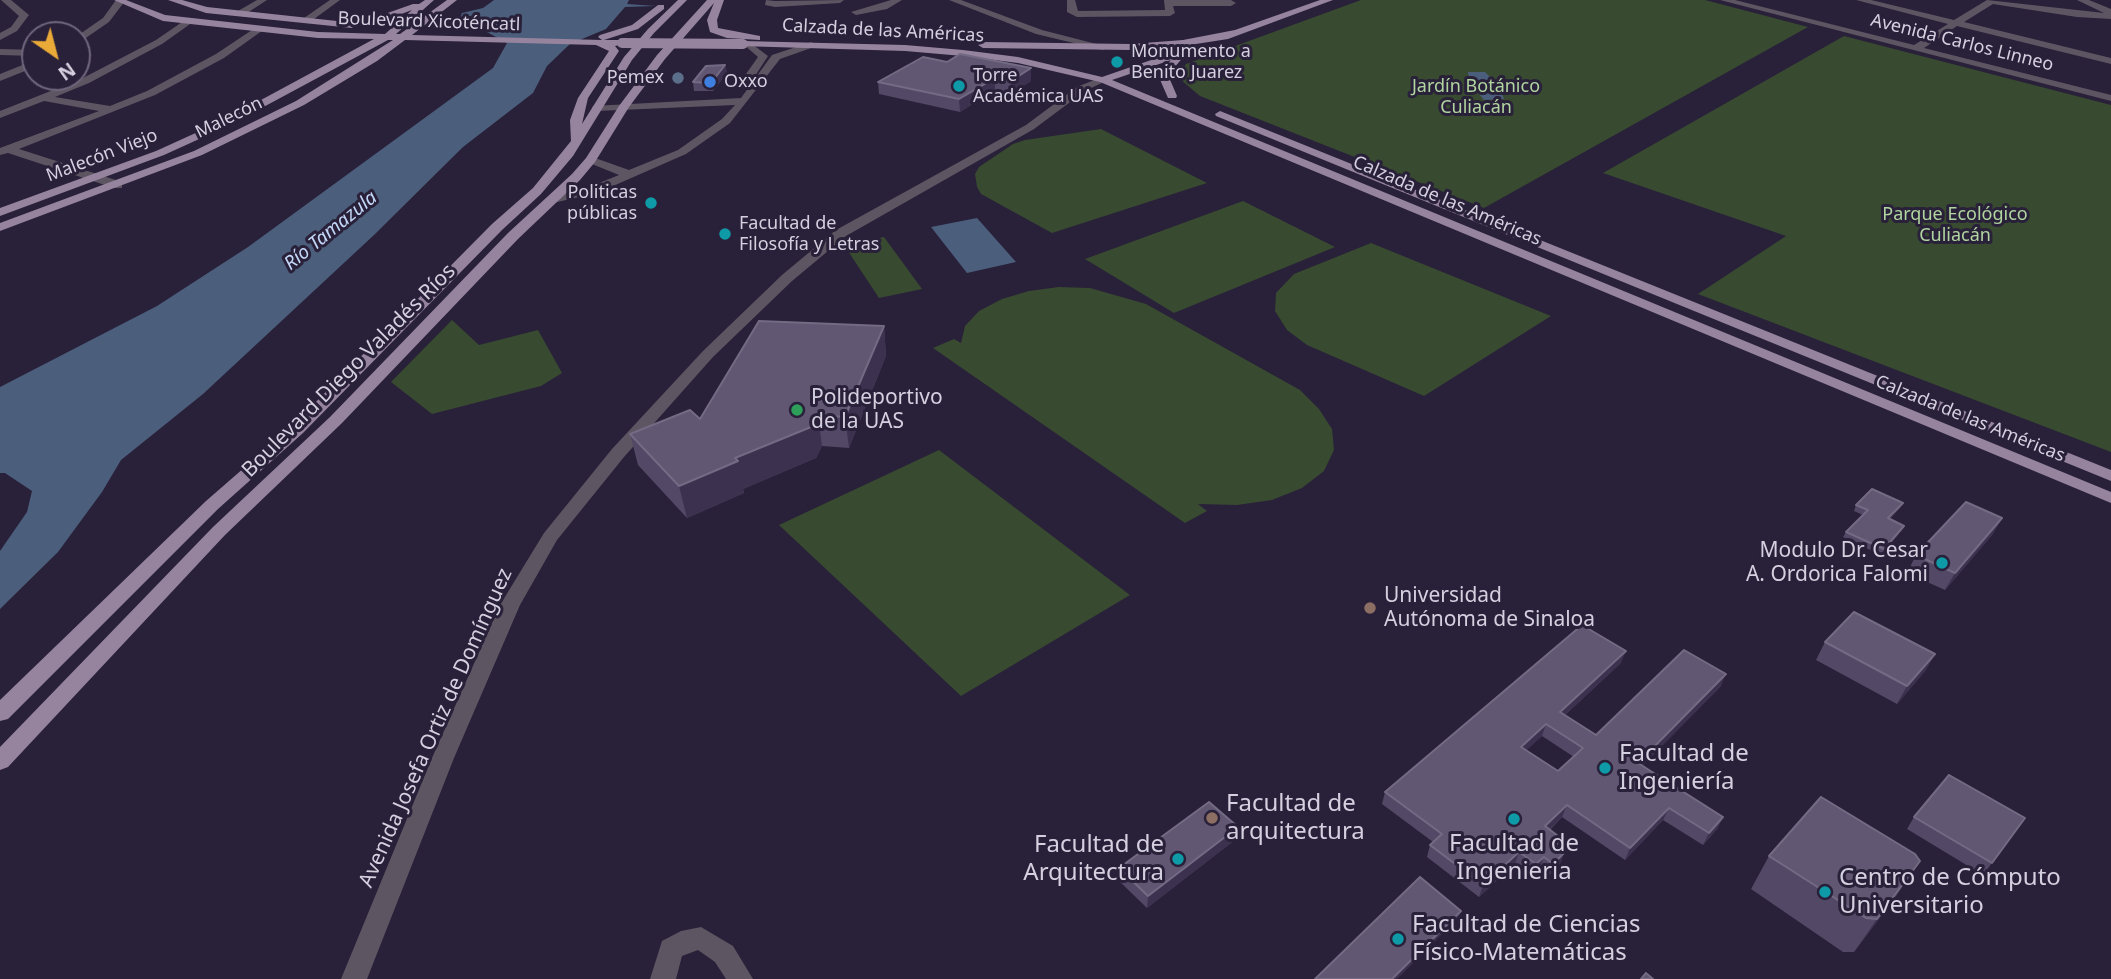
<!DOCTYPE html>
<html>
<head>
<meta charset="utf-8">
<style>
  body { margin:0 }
  #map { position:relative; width:2111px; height:979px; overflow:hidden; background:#292039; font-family:"Noto Sans",sans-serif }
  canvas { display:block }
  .north { position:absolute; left:21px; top:21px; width:70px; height:70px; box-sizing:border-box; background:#292039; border:2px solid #6e667c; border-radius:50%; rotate:145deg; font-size:19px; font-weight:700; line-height:28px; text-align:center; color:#d5d0e0 }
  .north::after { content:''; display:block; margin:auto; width:24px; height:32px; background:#eaaa38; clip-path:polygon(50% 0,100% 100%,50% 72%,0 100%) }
</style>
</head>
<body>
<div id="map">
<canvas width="2111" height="979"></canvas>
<div class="north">N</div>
</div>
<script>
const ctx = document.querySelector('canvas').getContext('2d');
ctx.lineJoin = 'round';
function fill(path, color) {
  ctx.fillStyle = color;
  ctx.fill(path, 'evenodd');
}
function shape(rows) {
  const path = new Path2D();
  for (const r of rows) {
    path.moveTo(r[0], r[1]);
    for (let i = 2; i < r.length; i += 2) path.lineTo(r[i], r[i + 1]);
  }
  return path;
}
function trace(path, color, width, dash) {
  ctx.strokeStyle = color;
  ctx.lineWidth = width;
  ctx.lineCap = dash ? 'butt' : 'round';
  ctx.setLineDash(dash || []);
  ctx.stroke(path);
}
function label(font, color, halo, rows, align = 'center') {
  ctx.font = font + ' "Noto Sans",sans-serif';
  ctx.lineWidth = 6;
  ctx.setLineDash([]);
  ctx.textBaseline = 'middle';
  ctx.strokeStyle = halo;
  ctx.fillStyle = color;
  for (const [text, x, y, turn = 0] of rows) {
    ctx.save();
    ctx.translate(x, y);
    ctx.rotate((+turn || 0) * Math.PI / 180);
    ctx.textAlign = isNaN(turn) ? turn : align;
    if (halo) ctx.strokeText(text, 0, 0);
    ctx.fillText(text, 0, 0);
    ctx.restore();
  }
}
fill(shape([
  [1361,0,1705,0,1808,27,1484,208,1200,96,1181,80,1180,72,1186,64],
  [1844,36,2111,105,2111,452,1698,294,1786,236,1603,173],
  [1101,129,1207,183,1052,233,981,194,977,187,975,174,979,167,1013,144,1025,140],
  [1243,201,1335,247,1174,313,1085,259],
  [884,237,922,289,879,298,844,245],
  [1371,243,1551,316,1424,396,1307,345,1287,330,1275,311,1276,293,1294,274],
  [1059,287,1090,288,1146,304,1300,390,1319,409,1332,429,1334,450,1324,471,1302,488,1272,500,1237,505,1198,504,1207,511,1185,523,933,348,954,339,961,343,965,326,979,311,1002,299,1029,291],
  [452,320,479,345,538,330,562,373,541,386,432,414,391,382],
  [939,450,1130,595,961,696,779,525]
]), '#384a30');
fill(shape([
  [494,0,629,0,627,4,656,6,625,7,606,29,570,44,547,66,533,93,463,147,374,235,203,394,121,460,102,492,58,552,0,609,0,551,27,512,32,491,5,473,0,473,0,387,157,306,248,247,493,68,507,43,474,25,476,16,460,18,462,13,483,8],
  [1468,72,1485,72,1499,86,1504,99,1484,100,1470,83],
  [977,218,1016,262,967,273,931,227]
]), '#4b5e7c');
fill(shape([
  [1,0,11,0,29,15,17,31,0,40,0,33,11,27,19,16,1,0],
  [116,0,125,1,109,22,77,44,77,36,103,18,116,0],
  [257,0,267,0,244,15,238,15,238,11,257,0],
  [330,0,340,0,310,22,304,22,304,18,330,0],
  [766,0,775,1,844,0,840,3,775,7,765,5,766,0],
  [891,0,902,0,887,9,856,15,851,12,891,0],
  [949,0,961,0,1042,30,1108,47,1103,50,1036,34,949,0],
  [1067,0,1075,0,1078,11,1165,10,1164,0,1231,0,1236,3,1231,6,1173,6,1175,13,1170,16,1077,17,1067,12,1067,0],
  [1720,0,1735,0,1914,45,1948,24,1856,0,1871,0,1954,20,1987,0,2104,13,2077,0,2089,0,2111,9,2111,19,2077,17,1993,4,1964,22,2111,58,2111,64,1957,26,1924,48,2111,95,2111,101,1720,0],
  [185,20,193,22,162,44,89,83,55,97,110,106,147,91,216,54,258,26,266,28,224,58,155,95,19,149,122,182,122,188,114,188,8,153,0,155,0,148,99,111,44,101,0,118,0,111,81,79,156,40,185,20],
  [748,41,768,56,755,76,751,77,746,74,758,57,743,44,748,41],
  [811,42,816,45,814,47,780,59,730,123,686,154,597,193,553,203,547,199,589,187,619,175,587,162,587,158,595,158,629,170,678,150,722,119,735,105,597,111,592,108,593,106,741,98,772,55,811,42],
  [0,49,35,50,35,56,0,55,0,49],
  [35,60,35,67,0,81,0,74,35,60],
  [1099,78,1108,80,1085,91,1034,129,846,236,792,281,713,357,624,457,557,540,520,605,454,758,367,979,341,979,432,758,500,605,544,533,612,449,703,351,782,275,836,230,1026,125,1077,87,1099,78],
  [701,927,733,946,753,979,726,979,715,962,698,950,682,956,676,979,650,979,662,941,681,931,701,927]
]), '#5e5562');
fill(shape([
  [114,0,126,0,165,15,318,32,385,34,412,10,380,22,356,24,352,28,206,13,168,0,182,0,207,7,337,21,379,16,413,4,419,4,425,0,434,0,396,34,400,34,447,0,457,0,412,35,602,40,598,37,600,35,632,25,658,5,664,5,664,9,638,29,604,40,622,40,627,43,615,46,619,51,588,98,582,124,624,57,648,29,678,0,687,0,654,33,632,60,573,156,541,194,502,230,303,433,218,509,8,719,0,721,0,700,206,501,291,427,492,224,533,188,571,141,570,120,578,98,609,51,596,45,405,40,377,61,304,105,202,155,0,231,0,223,194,151,296,101,393,40,388,40,230,125,164,155,0,216,0,208,156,151,222,121,374,39,318,38,163,21,114,0],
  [707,0,724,0,717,20,718,28,760,36,760,40,727,38,710,32,707,20,714,3,665,59,629,107,595,162,580,180,518,239,342,423,225,535,8,767,0,770,0,747,213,527,330,417,508,233,572,174,586,158,619,106,657,55,707,0],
  [1320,0,1333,0,1228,39,1183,46,1131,50,983,48,978,45,983,42,1131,44,1183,40,1235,30,1320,0],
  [743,41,905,45,963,50,1018,57,1102,77,1186,48,1192,48,1192,52,1185,55,1168,75,1177,96,1176,98,1168,98,1158,75,1171,60,1112,80,2111,492,2111,503,1100,82,1018,63,963,56,905,51,740,46,738,44,743,41],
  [1220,111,2111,470,2111,481,1216,116,1215,114,1220,111]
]), '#96849f');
trace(shape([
  [622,43,743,44]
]), '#96849f', 10);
fill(shape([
  [947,62,1031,81,1011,94,995,90,960,112,879,94,878,82],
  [725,65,727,73,713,91,694,91,693,82],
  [884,326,886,356,849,448,822,446,816,458,743,489,744,493,687,518,638,465,630,434,700,419],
  [1856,505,1900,508,1890,519,1904,526,1901,531,1881,555,1843,537,1846,532,1863,515,1854,511],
  [2002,518,1992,535,1945,590,1907,573,1916,555],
  [1825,642,1935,654,1925,671,1897,704,1816,660],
  [1621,663,1565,715,1596,735,1721,686,1642,766,1723,817,1717,829,1703,845,1663,820,1625,860,1562,817,1550,830,1558,849,1560,865,1548,876,1539,869,1531,876,1515,864,1479,897,1427,857,1430,845,1433,842,1382,804,1385,792],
  [1542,736,1574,757,1558,771,1526,750],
  [1914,817,2025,818,1983,875,1907,829],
  [1236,839,1147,908,1118,880,1119,868],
  [1769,856,1897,895,1854,952,1843,952,1751,889]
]), '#534866');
fill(shape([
  [725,65,727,73,713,91,711,83],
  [1031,68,1031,81,1011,94,1011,81],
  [995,78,995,90,960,112,959,99],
  [884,326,886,356,849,448,845,417],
  [818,415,822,446,816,458,743,489,744,493,687,518,679,486],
  [1903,503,1900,508,1885,524,1888,518],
  [2002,518,1992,535,1945,590,1955,573],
  [1904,526,1901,531,1881,555,1884,549],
  [1626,651,1621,663,1555,724,1560,712],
  [1935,654,1925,671,1897,704,1907,686],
  [1726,674,1721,686,1633,775,1638,763],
  [1546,724,1542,736,1517,759,1521,747],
  [1567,805,1562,817,1541,838,1545,826],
  [1669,808,1663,820,1625,860,1630,848],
  [1723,817,1717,829,1703,845,1709,833],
  [1238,827,1236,839,1147,908,1148,896],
  [1519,852,1515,864,1479,897,1483,885],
  [1564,853,1560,865,1548,876,1553,864],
  [1544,857,1539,869,1531,876,1536,864],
  [1920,861,1897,895,1854,952,1877,919],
  [1461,911,1459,917,1397,979,1392,979]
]), '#3c324f');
const building = shape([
  [960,54,1031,68,1011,81,995,78,959,99,878,82,923,57,947,62,960,54],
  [725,65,711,83,693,82,706,66,725,65],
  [759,321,884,326,845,417,818,415,811,427,735,458,738,461,679,486,630,434,690,410,700,419,759,321],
  [1872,489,1903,503,1888,518,1904,526,1884,549,1846,532,1868,510,1856,505,1872,489],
  [1966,502,2002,518,1955,573,1916,555,1966,502],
  [1854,612,1935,654,1907,686,1825,642,1854,612],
  [1582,625,1626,651,1560,712,1596,735,1684,650,1726,674,1638,763,1723,817,1709,833,1669,808,1630,848,1567,805,1545,826,1562,839,1555,846,1564,853,1553,864,1544,857,1536,864,1519,852,1483,885,1430,845,1442,834,1385,792,1582,625],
  [1546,724,1583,748,1558,771,1521,747,1546,724],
  [1949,775,2025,818,1992,863,1914,817,1949,775],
  [1821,797,1915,854,1920,861,1877,919,1866,918,1769,856,1821,797],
  [1209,802,1238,827,1148,896,1119,868,1209,802],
  [1420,877,1461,911,1392,979,1315,979,1420,877],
  [1646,973,1653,979,1641,979,1646,973]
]);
fill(building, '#615773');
trace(building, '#736a84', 2);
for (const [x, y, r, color] of [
  [1117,62,7,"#0f9aa8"],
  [678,78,7,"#5c6f8a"],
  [710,82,7,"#3f7fe0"],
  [959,86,7,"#0f9aa8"],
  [651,203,7,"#0f9aa8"],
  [725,234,7,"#0f9aa8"],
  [797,410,7,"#2e9e5b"],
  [1942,563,7,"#0f9aa8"],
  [1370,608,7,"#8d6e63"],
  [1605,768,7,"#0f9aa8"],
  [1212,818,7,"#8d6e63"],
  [1514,819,7,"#0f9aa8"],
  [1178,859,7,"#0f9aa8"],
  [1825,892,7,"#0f9aa8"],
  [1398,939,7,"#0f9aa8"]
]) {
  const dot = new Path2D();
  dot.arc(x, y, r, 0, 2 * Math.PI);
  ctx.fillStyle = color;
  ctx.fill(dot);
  trace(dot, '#292039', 2.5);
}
label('18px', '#d5d0e0', '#292039', [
  ["Boulevard Xicoténcatl",429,22,2],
  ["Calzada de las Américas",883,31,3],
  ["Avenida Carlos Linneo",1962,43,14],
  ["Malecón",229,118,-26],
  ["Malecón Viejo",102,156,-21],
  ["Calzada de las Américas",1447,201,23],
  ["Calzada de las Américas",1970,419,22]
]);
label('18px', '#d5d0e0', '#292039', [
  ["Monumento a",1131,52],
  ["Benito Juarez",1131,73],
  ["Torre",973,76],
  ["Académica UAS",973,97],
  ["Pemex",664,78,"right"],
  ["Oxxo",724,82],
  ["Politicas",637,193,"right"],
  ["públicas",637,214,"right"],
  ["Facultad de",739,224],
  ["Filosofía y Letras",739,245]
], 'left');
label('18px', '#b0d59f', '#292039', [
  ["Jardín Botánico",1476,87],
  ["Culiacán",1476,108],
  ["Parque Ecológico",1955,215],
  ["Culiacán",1955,236]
]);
label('italic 19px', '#c3d7f8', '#292039', [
  ["Río Tamazula",331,231,-39]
]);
label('21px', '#d5d0e0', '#292039', [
  ["Boulevard Diego Valadés Ríos",349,371,-45],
  ["Avenida Josefa Ortiz de Domínguez",436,728,-66]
]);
label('21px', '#d5d0e0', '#292039', [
  ["Polideportivo",811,398],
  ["de la UAS",811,422],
  ["Modulo Dr. Cesar",1928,551,"right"],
  ["A. Ordorica Falomi",1928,575,"right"],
  ["Universidad",1384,596],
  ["Autónoma de Sinaloa",1384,620]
], 'left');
label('24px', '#d5d0e0', '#292039', [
  ["Facultad de",1619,754],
  ["Ingeniería",1619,782],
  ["Facultad de",1226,804],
  ["arquitectura",1226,832],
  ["Facultad de",1514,844,"center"],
  ["Ingenieria",1514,872,"center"],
  ["Facultad de",1164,845,"right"],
  ["Arquitectura",1164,873,"right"],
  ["Centro de Cómputo",1839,878],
  ["Universitario",1839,906],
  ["Facultad de Ciencias",1412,925],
  ["Físico-Matemáticas",1412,953]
], 'left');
</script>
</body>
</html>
